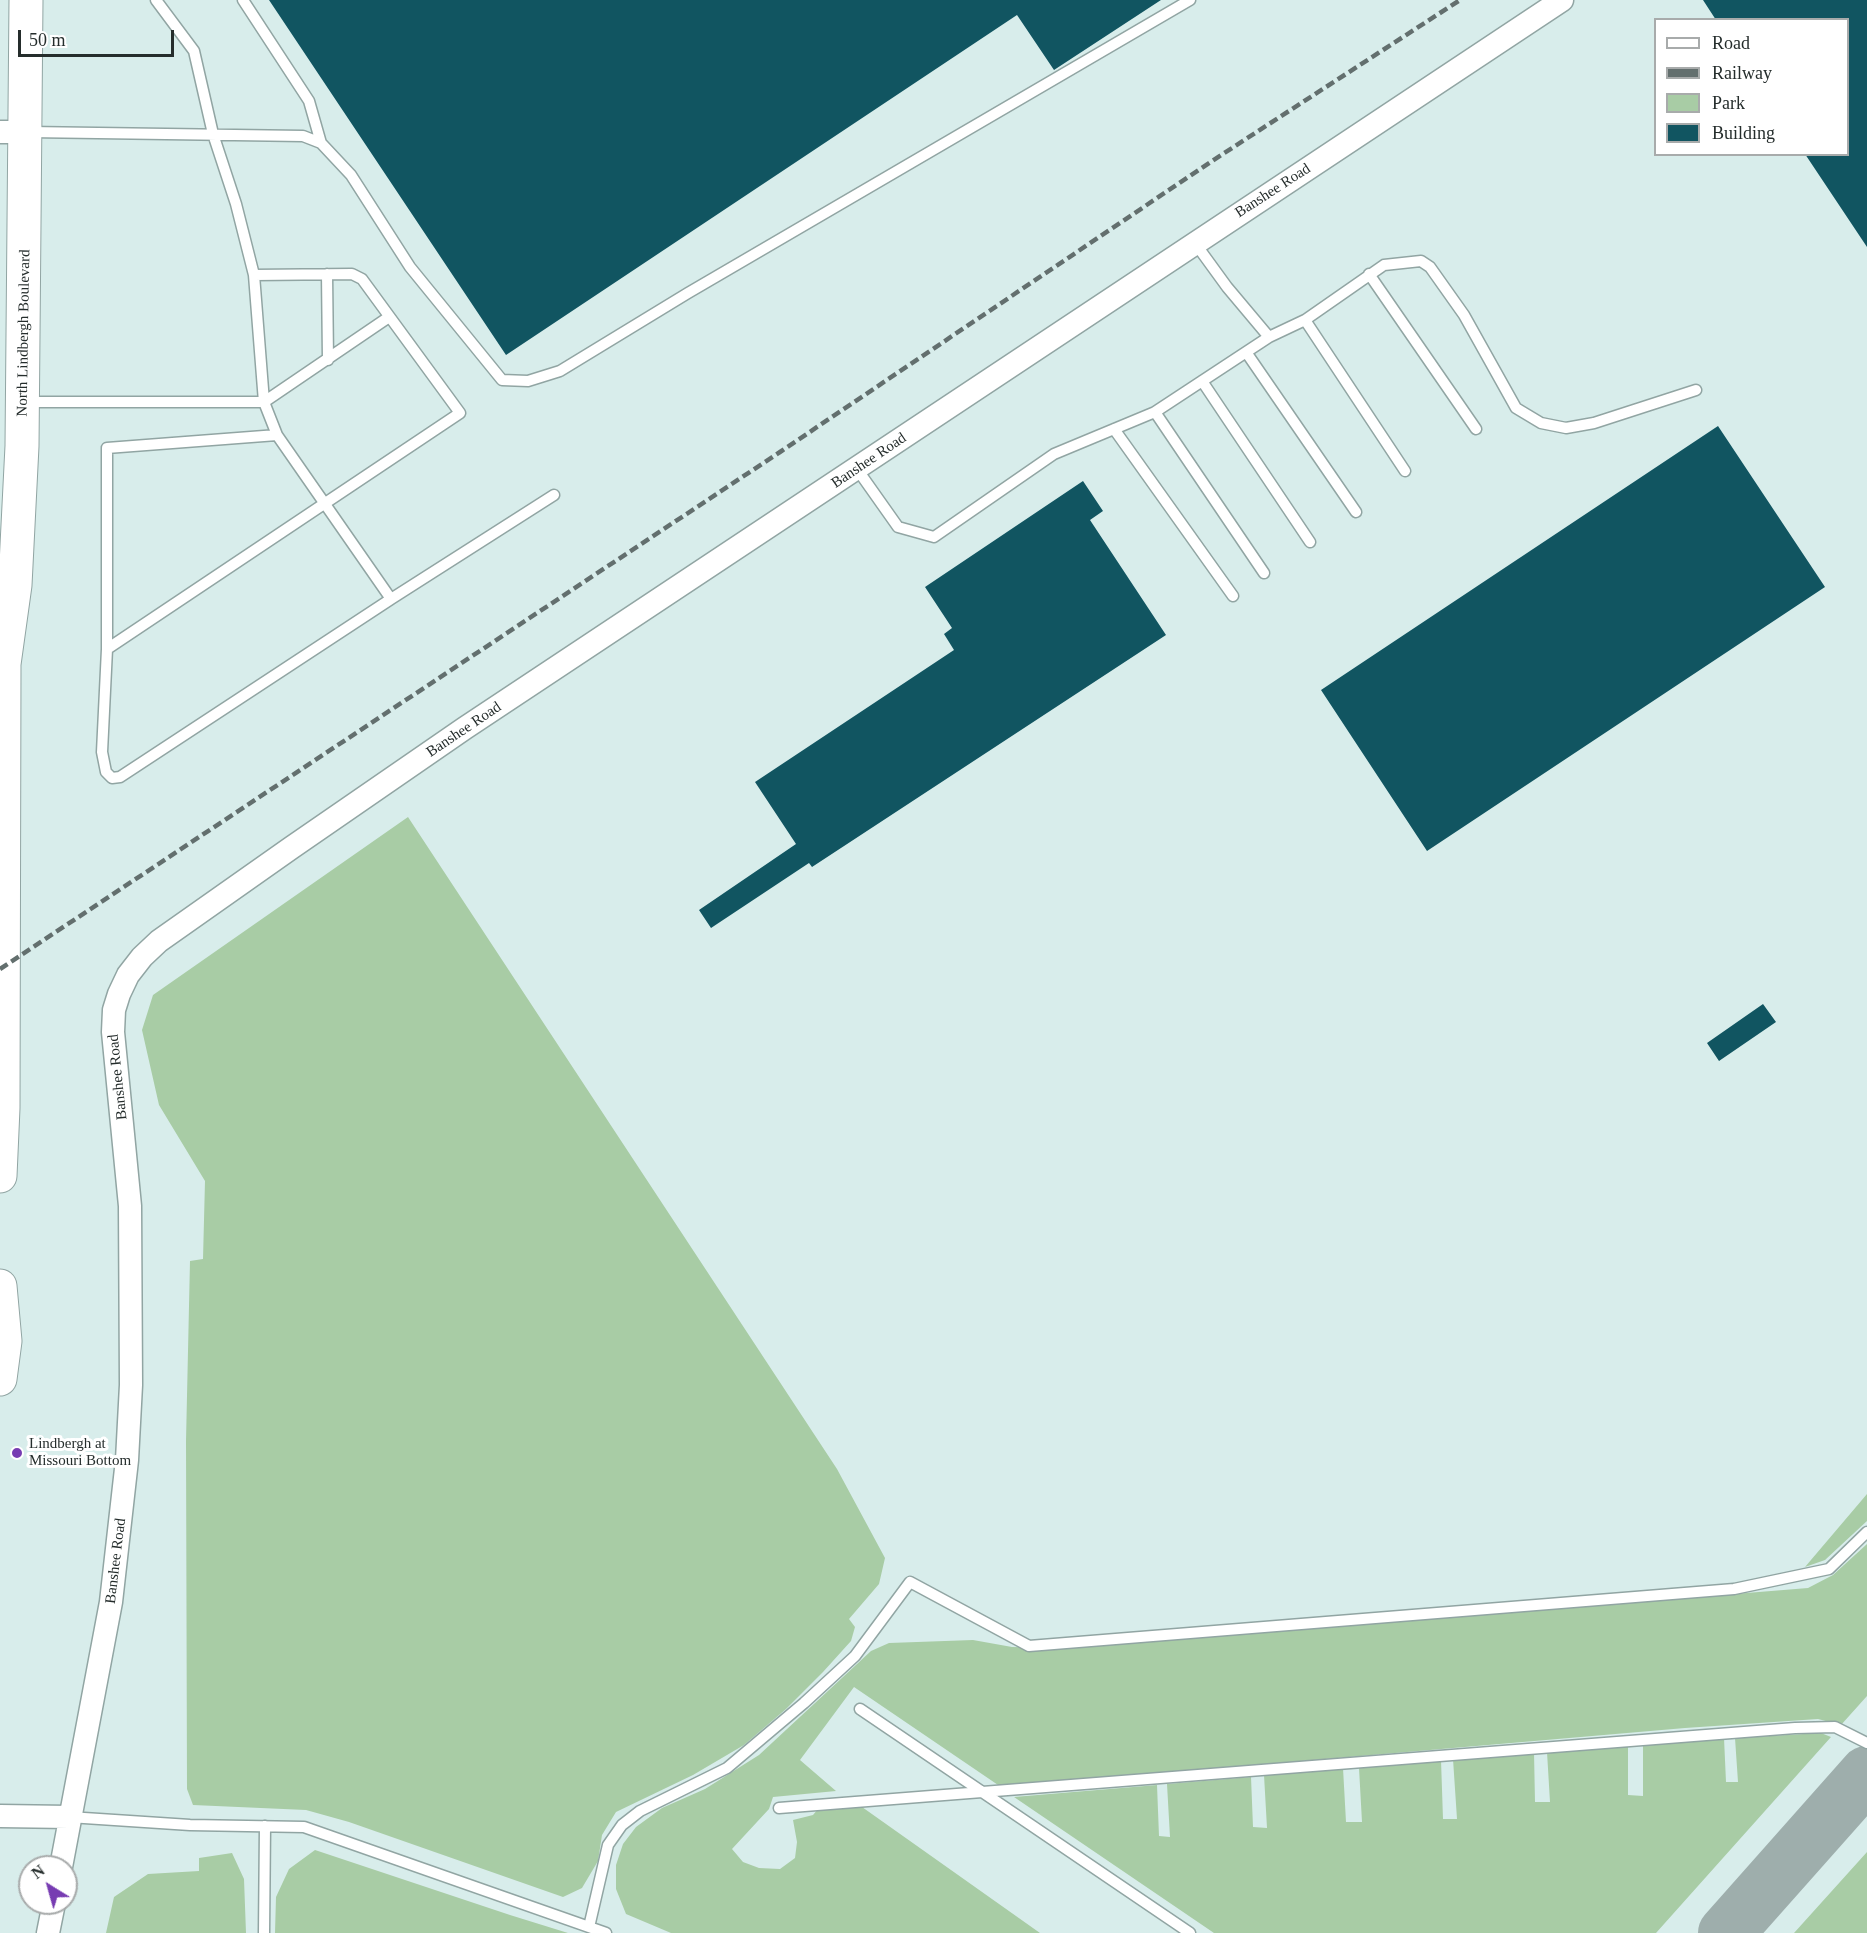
<!DOCTYPE html>
<html>
<head>
<meta charset="utf-8">
<style>
  body { margin:0 }
  #map { position:relative; width:1867px; height:1933px; overflow:hidden; background:#d8edeb; font-family:"Times New Roman",serif }
  canvas { display:block }
  .legend { position:absolute; left:1654px; top:18px; width:195px; height:138px; box-sizing:border-box; background:#fff; border:2px solid #a8abab; margin:0; padding:8px 10px; list-style:none; font-size:18px; color:#252d2c }
  .legend li { display:flex; align-items:center; gap:12px; height:30px }
  .legend b { width:30px; border:2px solid #a8abab }
  .north { position:absolute; left:18px; top:1855px; width:60px; height:60px; box-sizing:border-box; background:#fff; border:2px solid #a8abab; border-radius:50%; rotate:323deg; font-size:16px; font-weight:700; line-height:24px; text-align:center; color:#252d2c }
  .north::after { content:''; display:block; margin:auto; width:21px; height:27px; background:#773cb2; clip-path:polygon(50% 0,100% 100%,50% 72%,0 100%) }
  .scale { position:absolute; left:18px; top:30px; width:156px; height:27px; box-sizing:border-box; border:3px solid #252d2c; border-top:0; padding-left:8px; font-size:18px; line-height:21px; white-space:nowrap; color:#252d2c; -webkit-text-stroke:4px #fff; paint-order:stroke }
</style>
</head>
<body>
<div id="map">
<canvas width="1867" height="1933"></canvas>
<ul class="legend">
<li><b style="height:8px;background:#fff"></b>Road</li>
<li><b style="height:8px;background:#636f6e"></b>Railway</li>
<li><b style="height:16px;background:#a8cca5"></b>Park</li>
<li><b style="height:16px;background:#115561"></b>Building</li>
</ul>
<div class="north">N</div>
<div class="scale">50 m</div>
</div>
<script>
const ctx = document.querySelector('canvas').getContext('2d');
ctx.lineJoin = 'round';
function fill(path, color) {
  ctx.fillStyle = color;
  ctx.fill(path, 'evenodd');
}
function shape(rows) {
  const path = new Path2D();
  for (const r of rows) {
    path.moveTo(r[0], r[1]);
    for (let i = 2; i < r.length; i += 2) path.lineTo(r[i], r[i + 1]);
  }
  return path;
}
function trace(path, color, width, dash) {
  ctx.strokeStyle = color;
  ctx.lineWidth = width;
  ctx.lineCap = dash ? 'butt' : 'round';
  ctx.setLineDash(dash || []);
  ctx.stroke(path);
}
function label(font, color, halo, rows, align = 'center') {
  ctx.font = font + ' "Times New Roman",serif';
  ctx.lineWidth = 6;
  ctx.setLineDash([]);
  ctx.textBaseline = 'middle';
  ctx.strokeStyle = halo;
  ctx.fillStyle = color;
  for (const [text, x, y, turn = 0] of rows) {
    ctx.save();
    ctx.translate(x, y);
    ctx.rotate((+turn || 0) * Math.PI / 180);
    ctx.textAlign = isNaN(turn) ? turn : align;
    if (halo) ctx.strokeText(text, 0, 0);
    ctx.fillText(text, 0, 0);
    ctx.restore();
  }
}
fill(shape([
  [408,817,837,1469,885,1558,879,1584,849,1619,855,1627,851,1641,823,1672,786,1709,744,1745,693,1775,616,1812,602,1835,598,1861,582,1888,563,1897,349,1822,306,1810,193,1805,187,1789,186,1441,190,1261,203,1259,205,1181,159,1105,142,1030,153,995],
  [1867,1494,1867,1521,1825,1560,1805,1567],
  [1867,1544,1867,1696,1841,1725,1818,1719,1685,1728,1001,1787,854,1687,800,1760,836,1791,773,1797,769,1809,732,1849,743,1862,759,1868,780,1869,795,1858,797,1842,793,1820,813,1815,818,1809,862,1807,1040,1933,671,1933,626,1914,616,1889,616,1865,623,1844,636,1827,662,1808,705,1789,759,1755,871,1651,889,1643,973,1640,1012,1647,1072,1648,1808,1588,1833,1575],
  [1821,1733,1831,1737,1656,1933,1214,1933,1014,1797,1157,1785,1159,1836,1170,1837,1167,1784,1251,1777,1253,1827,1267,1828,1264,1775,1343,1768,1346,1822,1362,1822,1359,1768,1441,1760,1443,1819,1457,1819,1453,1759,1534,1752,1535,1802,1550,1802,1547,1752,1628,1746,1628,1795,1643,1796,1643,1744,1724,1738,1726,1782,1738,1782,1735,1738],
  [315,1850,510,1915,568,1933,275,1933,276,1897,289,1869],
  [1867,1852,1867,1933,1794,1933],
  [232,1853,244,1879,246,1933,106,1933,114,1897,148,1874,199,1871,199,1858]
]), '#a8cca5');
trace(shape([
  [1726,1933,1867,1774]
]), '#9eaeac', 56);
fill(shape([
  [269,0,1161,0,1054,70,1017,15,506,355],
  [1703,0,1867,0,1867,247,1805,154,1848,154,1848,20,1716,20],
  [1718,426,1825,587,1427,851,1321,690],
  [1083,481,1103,511,1090,520,1166,635,812,867,809,863,711,928,699,910,796,844,755,782,954,650,944,634,952,628,925,587],
  [1763,1004,1776,1022,1719,1061,1707,1043]
]), '#115561');
const lane = shape([
  [156,0,194,51,213,134,236,204,254,275,264,402,277,435,391,599,554,495],
  [243,0,309,101,321,143],
  [29,132,303,136,321,143,351,175,410,267,502,380,528,381,560,371,688,293,1190,0],
  [1195,243,1227,287,1269,337,1305,320,1384,265,1421,261,1430,267,1464,315,1516,408,1541,423,1566,428,1594,423,1696,390],
  [327,274,328,360],
  [1369,274,1476,429],
  [1305,320,1405,471],
  [1246,352,1356,512],
  [1202,381,1310,542],
  [27,402,264,402,389,317],
  [1155,412,1264,573],
  [1114,429,1233,596],
  [277,435,107,448,107,649,102,752,106,772,112,778,120,777,391,599],
  [857,469,898,527,934,537,1054,454,1155,412,1269,337],
  [107,649,460,413,362,279,352,274,254,275],
  [860,1709,1190,1933],
  [779,1808,1795,1728,1835,1727,1867,1743],
  [69,1817,190,1825,304,1827,606,1933],
  [589,1927,608,1845,622,1825,640,1811,727,1768,804,1703,855,1656,910,1582,1029,1646,1734,1589,1829,1569,1867,1532],
  [264,1933,265,1826]
]);
const street = shape([
  [0,132,24,132],
  [0,1816,69,1817],
  [61,1867,111,1602,127,1460,131,1385,130,1206,113,1032,114,1010,119,994,128,975,142,957,159,941,291,848,465,728,1562,0],
  [48,1933,54,1903]
]);
const highway = shape([
  [0,1176,3,1108,4,664,15,585,22,446,26,0],
  [0,1286,5,1341,0,1379]
]);
trace(lane, '#91a5a3', 13);
trace(street, '#91a5a3', 25);
trace(highway, '#91a5a3', 35);
trace(lane, '#fff', 10);
trace(street, '#fff', 22);
trace(highway, '#fff', 33);
trace(shape([
  [0,969,780,452,1212,161,1460,0]
]), '#636f6e', 4.5, [9, 4.5]);
for (const [x, y, r, color] of [
  [17,1453,6,"#773cb2"]
]) {
  const dot = new Path2D();
  dot.arc(x, y, r, 0, 2 * Math.PI);
  ctx.fillStyle = color;
  ctx.fill(dot);
  trace(dot, '#fff', 2);
}
label('15px', '#252d2c', '#fff', [
  ["Banshee Road",1273,191,-33],
  ["North Lindbergh Boulevard",24,333,-89],
  ["Banshee Road",869,461,-34],
  ["Banshee Road",464,730,-34],
  ["Banshee Road",118,1077,-96],
  ["Banshee Road",116,1561,-83]
]);
label('15px', '#252d2c', '#fff', [
  ["Lindbergh at",29,1444],
  ["Missouri Bottom",29,1461]
], 'left');
</script>
</body>
</html>
